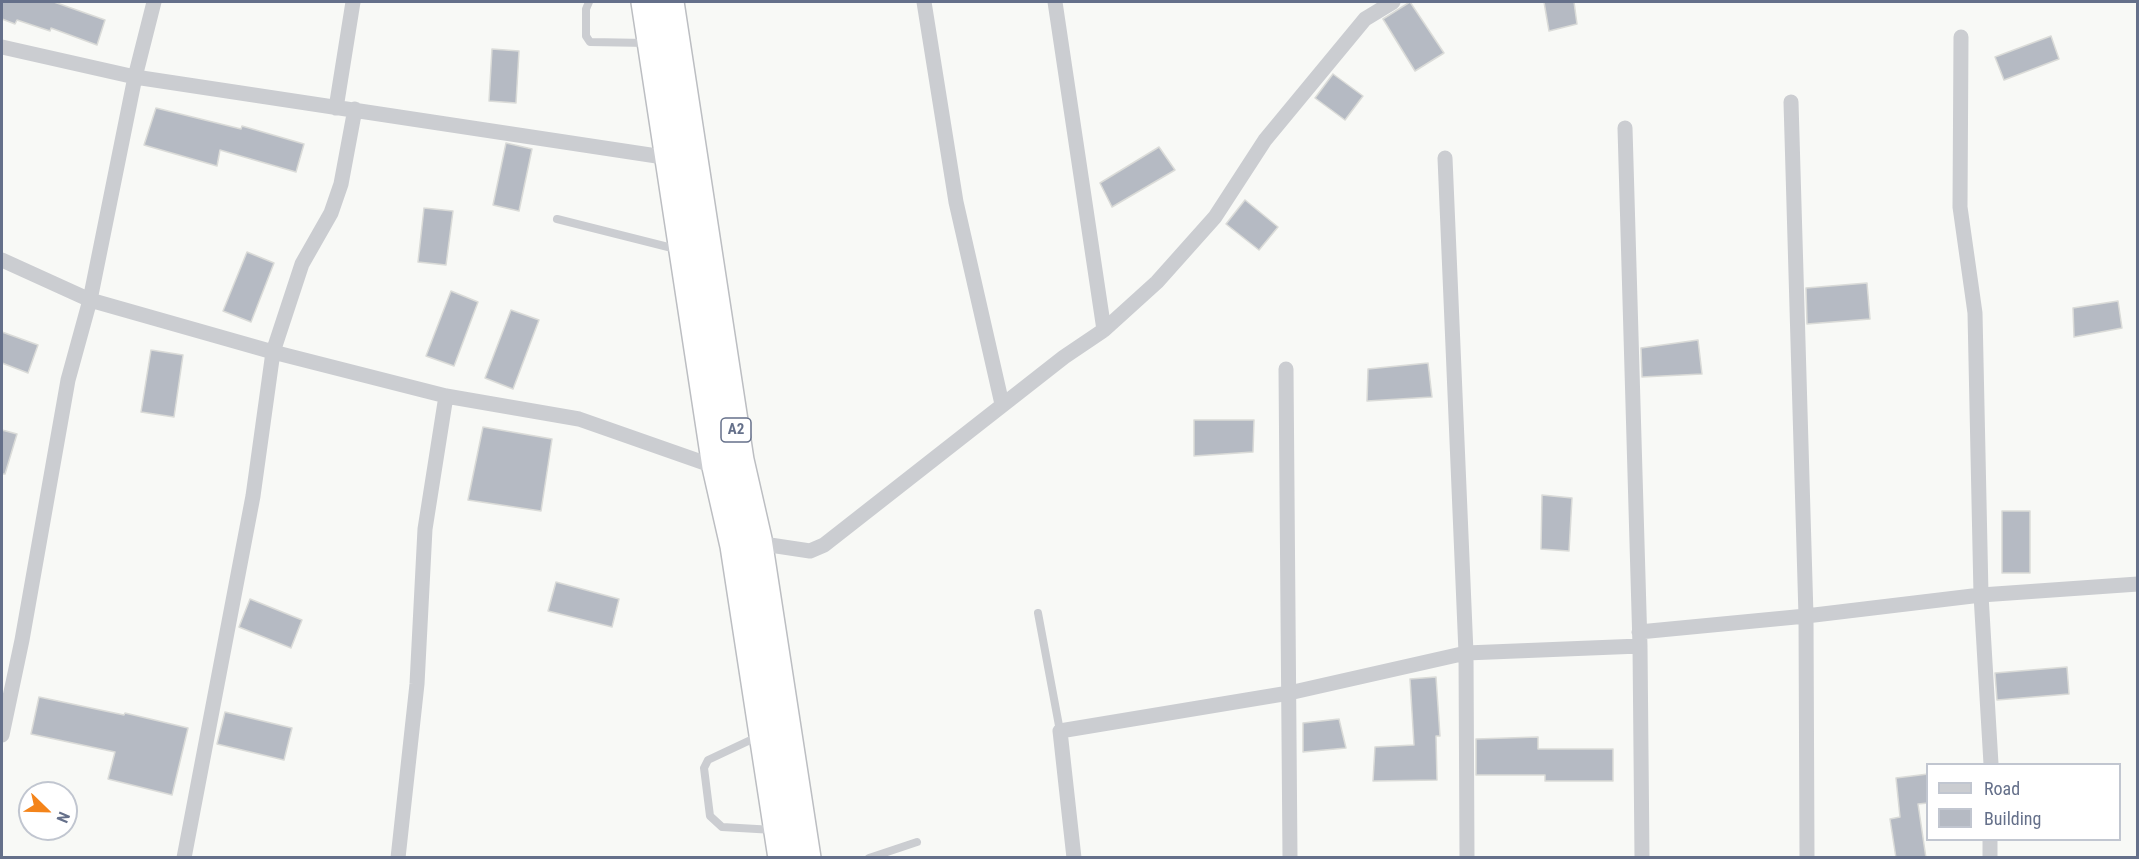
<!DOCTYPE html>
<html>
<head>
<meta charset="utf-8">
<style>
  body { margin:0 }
  #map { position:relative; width:2139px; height:859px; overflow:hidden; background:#f8f9f6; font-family:"Roboto Condensed",sans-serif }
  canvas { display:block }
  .frame { position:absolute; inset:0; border:3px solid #65708a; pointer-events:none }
  .legend { position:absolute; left:1926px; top:763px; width:195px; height:78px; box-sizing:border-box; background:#fff; border:2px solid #c1c6d0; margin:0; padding:8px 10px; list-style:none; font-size:18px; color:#65708a }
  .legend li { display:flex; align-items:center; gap:12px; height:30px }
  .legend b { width:30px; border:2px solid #c1c6d0 }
  .north { position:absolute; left:18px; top:781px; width:60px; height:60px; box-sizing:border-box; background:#fff; border:2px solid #c1c6d0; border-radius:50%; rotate:113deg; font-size:16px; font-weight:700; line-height:24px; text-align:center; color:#65708a }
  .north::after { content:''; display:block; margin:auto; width:21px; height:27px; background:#f4841a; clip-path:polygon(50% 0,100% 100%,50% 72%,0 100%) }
</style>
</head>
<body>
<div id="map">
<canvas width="2139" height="859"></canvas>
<div class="frame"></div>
<ul class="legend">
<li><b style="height:8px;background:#cbcdd1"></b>Road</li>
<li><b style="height:16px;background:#b5bac3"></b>Building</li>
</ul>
<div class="north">N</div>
</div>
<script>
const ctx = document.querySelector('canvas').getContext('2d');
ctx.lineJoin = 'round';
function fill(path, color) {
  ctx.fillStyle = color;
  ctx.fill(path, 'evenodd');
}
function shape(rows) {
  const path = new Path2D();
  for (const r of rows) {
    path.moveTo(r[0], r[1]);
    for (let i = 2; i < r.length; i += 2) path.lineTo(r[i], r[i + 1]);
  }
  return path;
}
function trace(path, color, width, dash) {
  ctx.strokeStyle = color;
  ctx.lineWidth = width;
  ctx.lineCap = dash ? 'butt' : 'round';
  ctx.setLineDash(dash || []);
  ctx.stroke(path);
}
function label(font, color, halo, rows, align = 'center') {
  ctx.font = font + ' "Roboto Condensed",sans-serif';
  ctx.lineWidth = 6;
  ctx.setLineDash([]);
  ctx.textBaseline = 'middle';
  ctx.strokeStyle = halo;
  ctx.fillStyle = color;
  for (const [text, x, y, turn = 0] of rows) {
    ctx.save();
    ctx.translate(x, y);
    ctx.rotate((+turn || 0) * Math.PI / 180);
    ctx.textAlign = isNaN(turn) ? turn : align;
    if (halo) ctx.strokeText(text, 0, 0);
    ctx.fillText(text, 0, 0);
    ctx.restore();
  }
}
const building = shape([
  [2,2,54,2,105,20,97,45,51,28,50,31,17,20,15,24,2,19,2,2],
  [1410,2,1444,53,1415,71,1383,19,1410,2],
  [1544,2,1574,2,1577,24,1549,31,1544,2],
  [2051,36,2059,59,2004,80,1995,57,2051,36],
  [492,49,519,51,516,103,489,101,492,49],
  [1333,74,1363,96,1345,120,1315,98,1333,74],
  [156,108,241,129,242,126,304,144,296,172,220,150,217,166,144,145,156,108],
  [506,143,532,149,519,211,493,205,506,143],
  [1159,147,1175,170,1112,207,1100,183,1159,147],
  [1245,200,1278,227,1259,250,1226,224,1245,200],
  [424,208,453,211,446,265,418,262,424,208],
  [247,252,274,263,251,322,223,311,247,252],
  [1867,283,1870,319,1807,324,1806,288,1867,283],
  [451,291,478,302,454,366,426,356,451,291],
  [2118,301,2122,328,2074,337,2073,308,2118,301],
  [511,310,539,320,513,389,485,378,511,310],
  [2,332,38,345,28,373,2,363,2,332],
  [1698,340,1702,374,1642,377,1641,348,1698,340],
  [151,350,183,355,174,417,141,412,151,350],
  [1428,363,1432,397,1367,401,1368,369,1428,363],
  [1194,420,1254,420,1253,452,1194,456,1194,420],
  [483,427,552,439,541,511,468,500,483,427],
  [2,430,17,434,5,474,2,474,2,430],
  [1542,495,1572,498,1569,551,1541,549,1542,495],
  [2002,511,2030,511,2030,573,2002,573,2002,511],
  [556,582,619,599,612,627,548,611,556,582],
  [250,599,302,620,291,648,239,627,250,599],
  [2067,667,2069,694,1997,700,1995,673,2067,667],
  [1436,677,1440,736,1436,736,1437,780,1373,781,1375,747,1414,745,1410,679,1436,677],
  [39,697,124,715,125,713,188,728,172,795,108,779,115,752,31,734,39,697],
  [225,712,292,728,284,760,217,744,225,712],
  [1339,719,1346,748,1303,752,1303,723,1339,719],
  [1538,737,1538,749,1613,749,1613,781,1545,781,1545,775,1476,775,1476,739,1538,737],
  [1928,774,1928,803,1918,804,1926,858,1896,858,1890,819,1900,817,1896,778,1928,774]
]);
fill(building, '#b5bac3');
trace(building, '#dadbd8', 1.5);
const highway = shape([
  [645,2,716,467,734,546,782,858],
  [670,2,740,460,758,539,807,858]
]);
trace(highway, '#bcbec2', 30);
trace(shape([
  [589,2,586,9,586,36,590,42,647,43],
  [557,219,676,249],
  [1038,613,1060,731],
  [759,736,708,760,704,768,710,816,722,827,774,830],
  [869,858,917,842]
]), '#cbcdd1', 8);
trace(shape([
  [924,2,956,202,1002,404],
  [1055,2,1104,330],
  [1961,37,1960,207,1975,313,1981,595,1991,764],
  [2,47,135,77,670,158],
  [1791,102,1806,616,1807,858],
  [336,108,353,2],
  [1625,128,1640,646,1642,858],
  [1445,158,1466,653,1467,858],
  [2,260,90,300,273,352,446,396,579,419,716,467],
  [1286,369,1290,858],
  [758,539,770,545,810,551,824,545,1064,357,1104,330,1157,282,1215,217,1265,140,1365,19,1393,2],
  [1639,632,1806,616,1981,595,2138,584],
  [2,735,22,640,68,380,90,300,135,77,154,2],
  [184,858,253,496,273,352,302,264,331,213,341,184,355,109],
  [398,858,417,684,425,529,446,396],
  [1074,858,1060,731,1289,693,1466,653,1640,646],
  [1990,858,1990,840]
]), '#cbcdd1', 15);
trace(highway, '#fff', 27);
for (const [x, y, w] of [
  [736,430,30]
]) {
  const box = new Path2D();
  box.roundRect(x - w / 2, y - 12, w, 24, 4.5);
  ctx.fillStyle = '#fff';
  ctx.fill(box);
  trace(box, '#65708a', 1.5);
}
label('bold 15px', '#65708a', null, [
  ["A2",736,430]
]);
</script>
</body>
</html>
